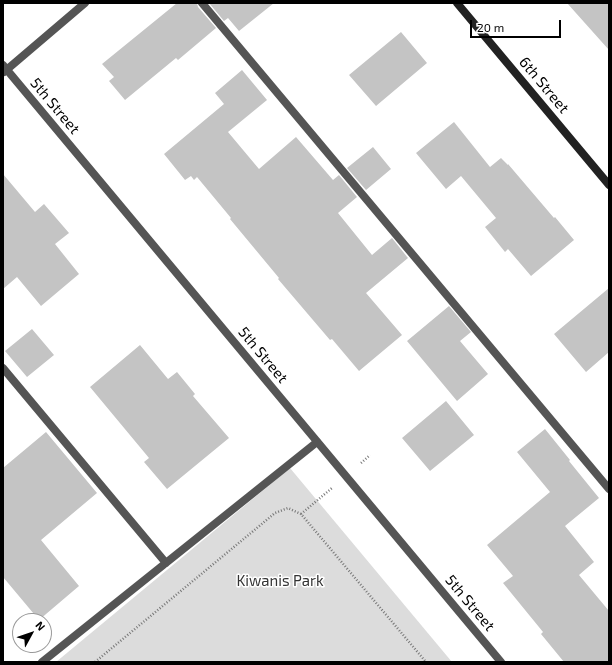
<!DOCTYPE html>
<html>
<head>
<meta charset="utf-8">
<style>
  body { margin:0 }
  #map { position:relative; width:612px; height:665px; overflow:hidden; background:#fff; font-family:"Exo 2",sans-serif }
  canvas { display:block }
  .frame { position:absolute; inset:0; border:4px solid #000; pointer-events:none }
  .north { position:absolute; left:12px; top:613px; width:40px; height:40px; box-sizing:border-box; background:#fff; border:1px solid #999; border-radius:50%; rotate:50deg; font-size:11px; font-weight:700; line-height:16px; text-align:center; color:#000 }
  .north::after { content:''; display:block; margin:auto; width:14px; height:18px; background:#000; clip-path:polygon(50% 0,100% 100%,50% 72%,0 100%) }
  .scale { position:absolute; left:470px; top:20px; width:91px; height:18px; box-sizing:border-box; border:2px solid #000; border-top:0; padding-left:5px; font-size:12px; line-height:14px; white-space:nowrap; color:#000; -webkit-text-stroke:3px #fff; paint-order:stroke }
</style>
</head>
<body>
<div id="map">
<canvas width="612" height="665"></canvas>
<div class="frame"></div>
<div class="north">N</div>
<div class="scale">20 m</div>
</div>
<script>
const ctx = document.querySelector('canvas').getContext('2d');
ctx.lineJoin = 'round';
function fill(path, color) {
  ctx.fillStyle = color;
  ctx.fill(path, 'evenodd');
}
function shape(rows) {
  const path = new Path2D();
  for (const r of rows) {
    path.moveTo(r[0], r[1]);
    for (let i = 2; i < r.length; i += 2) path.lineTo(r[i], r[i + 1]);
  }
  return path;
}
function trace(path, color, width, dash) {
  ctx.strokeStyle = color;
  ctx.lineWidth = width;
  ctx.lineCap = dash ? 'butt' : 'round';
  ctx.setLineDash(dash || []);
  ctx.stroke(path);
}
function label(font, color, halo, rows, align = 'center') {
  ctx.font = font + ' "Exo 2",sans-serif';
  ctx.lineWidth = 3;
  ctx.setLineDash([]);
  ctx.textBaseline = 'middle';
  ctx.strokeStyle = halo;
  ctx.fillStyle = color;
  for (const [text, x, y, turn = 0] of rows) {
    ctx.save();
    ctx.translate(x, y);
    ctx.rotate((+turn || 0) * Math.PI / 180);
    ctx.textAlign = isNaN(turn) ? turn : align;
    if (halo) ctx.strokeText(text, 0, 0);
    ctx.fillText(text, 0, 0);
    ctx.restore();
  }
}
fill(shape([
  [290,468,452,662,56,662]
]), '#dcdcdc');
fill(shape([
  [177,3,197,3,198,7,216,28,178,60,176,58,125,100,109,81,114,77,102,64],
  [209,3,274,3,239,31,228,18,224,21],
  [567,3,609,3,609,50],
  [401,32,427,63,376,106,349,75],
  [242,70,267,100,228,132,259,169,296,137,333,180,339,175,357,197,338,213,372,255,392,238,408,258,366,293,402,335,359,371,332,339,330,340,278,279,279,278,230,219,231,218,197,177,194,180,191,176,185,180,164,154,224,104,215,93],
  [454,122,490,167,501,158,508,165,508,164,554,218,555,217,574,240,531,276,508,249,505,252,485,227,496,218,461,176,446,189,416,153],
  [373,147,391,169,366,190,347,168],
  [3,174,35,212,44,204,69,233,55,244,79,274,41,306,17,277,3,289],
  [609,288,609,352,586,372,554,334],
  [449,306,471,332,460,341,488,374,457,401,407,341],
  [32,329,54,355,27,377,5,351],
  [140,345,168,379,177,372,195,394,193,396,229,438,167,489,144,462,149,458,90,387],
  [446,401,474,435,430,471,402,438],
  [545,429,570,460,569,461,599,498,565,526,594,562,579,575,609,611,609,662,564,662,541,634,543,632,503,583,513,576,487,545,550,492,517,452],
  [46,432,97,493,41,540,79,586,39,620,3,577,3,468]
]), '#c4c4c4');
trace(shape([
  [361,463,370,455],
  [301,514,332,488],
  [95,662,275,513,288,508,301,514,426,662]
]), '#777', 2.5, [1, 2]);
trace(shape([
  [202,3,609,489],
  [3,368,166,563],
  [42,662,317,442]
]), '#555', 8);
trace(shape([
  [3,65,501,662],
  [4,72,85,3]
]), '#555', 8);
trace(shape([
  [457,3,609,185]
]), '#222', 8);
label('15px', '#000', '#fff', [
  ["6th Street",544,85,50],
  ["5th Street",55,106,50],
  ["5th Street",263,355,50],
  ["5th Street",470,603,50]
]);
label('15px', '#333', '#fff', [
  ["Kiwanis Park",280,581]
]);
</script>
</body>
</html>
